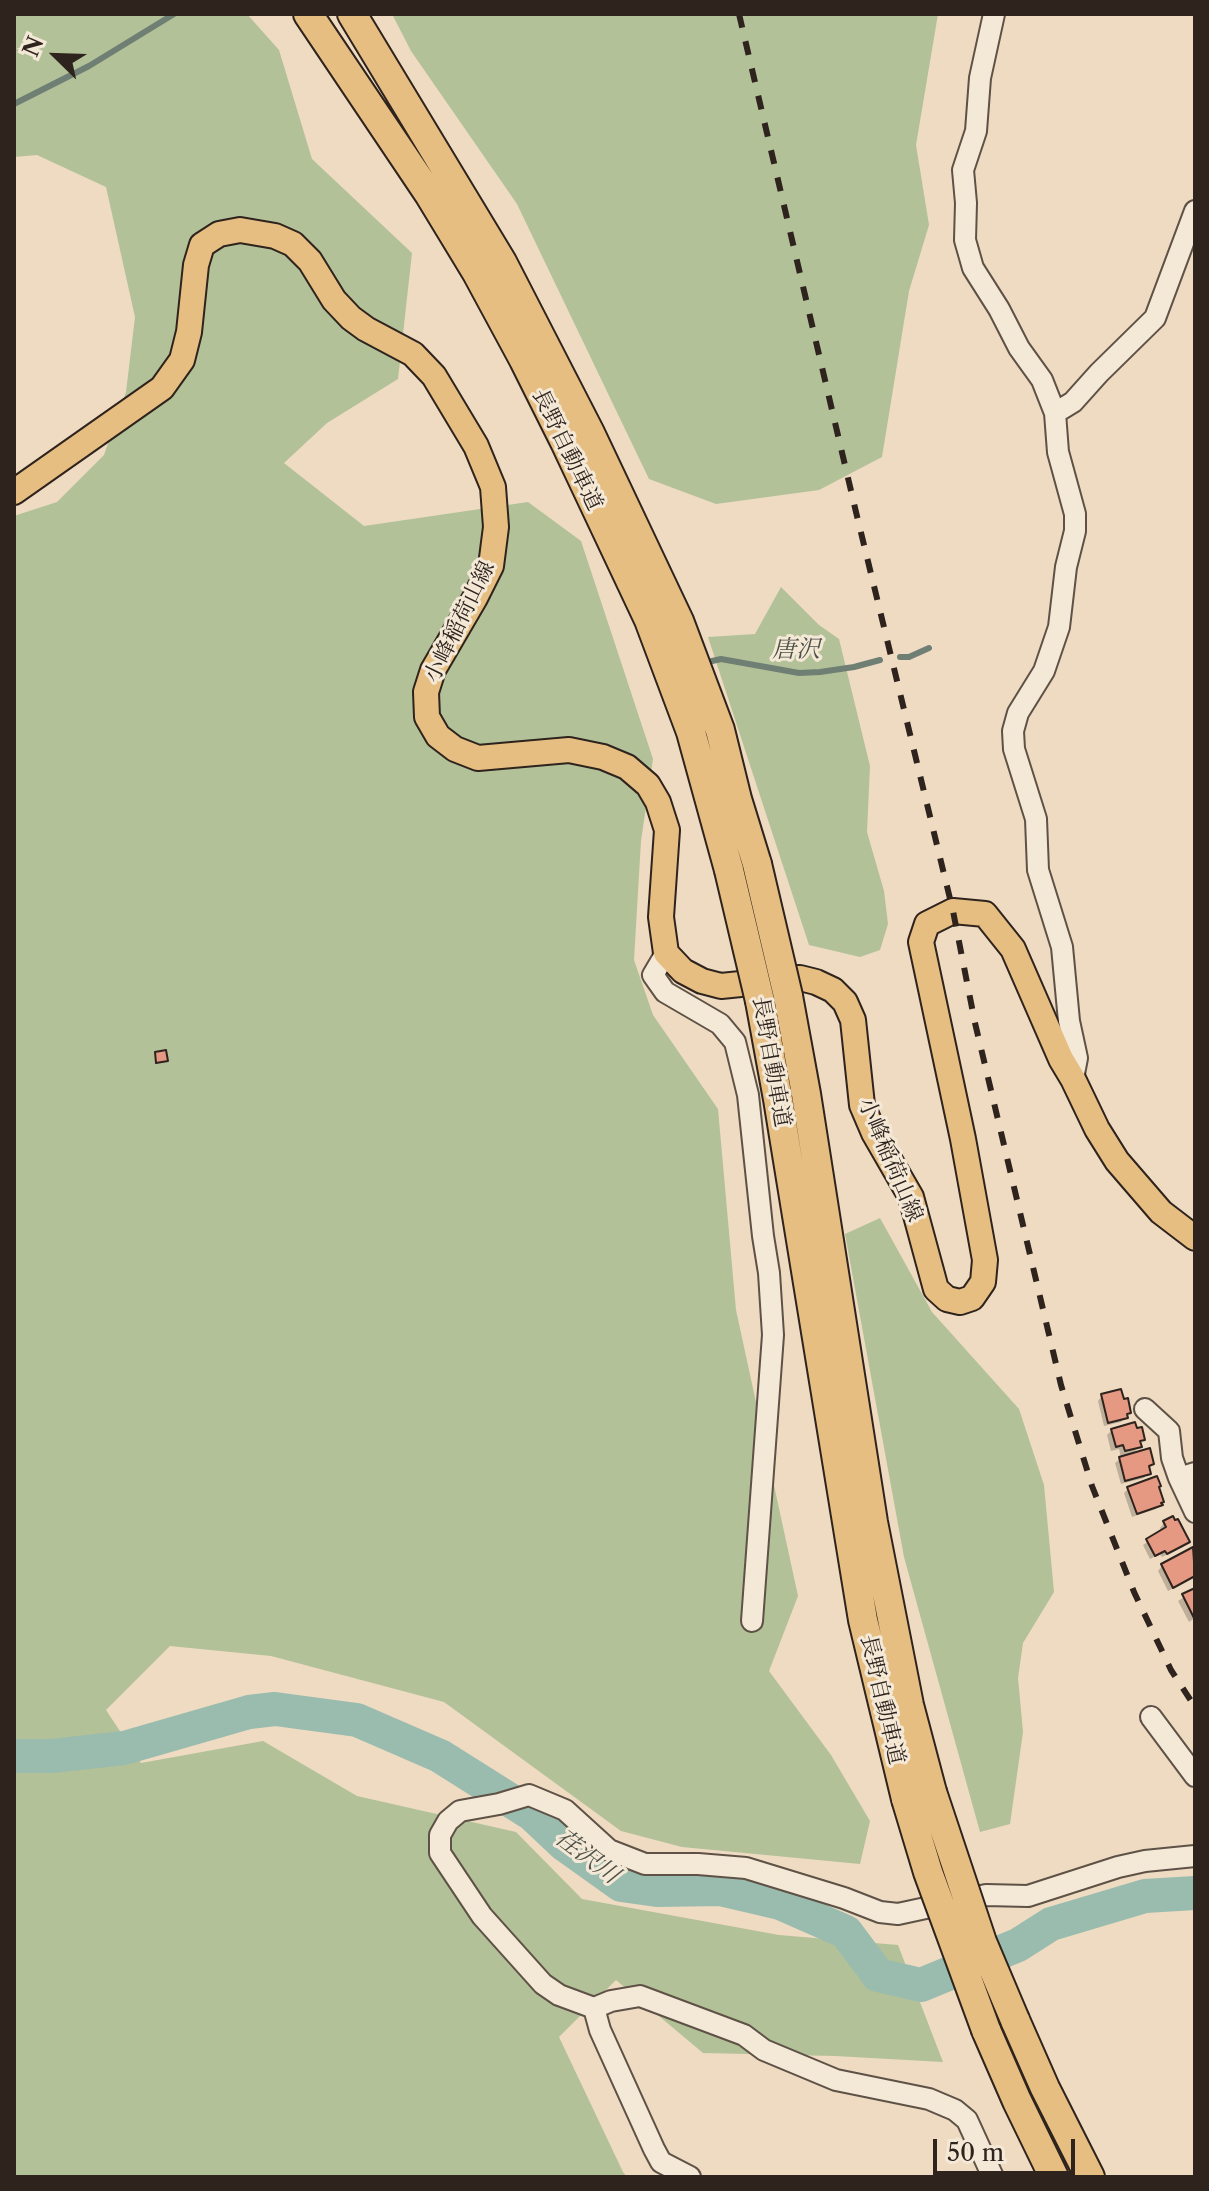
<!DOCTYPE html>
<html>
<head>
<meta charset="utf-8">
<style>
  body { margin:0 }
  #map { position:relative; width:1209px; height:2191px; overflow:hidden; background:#eedbc2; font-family:"Libre Caslon Text",serif }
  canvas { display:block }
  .frame { position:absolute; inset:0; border:16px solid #2e231d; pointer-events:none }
  .north { position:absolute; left:16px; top:16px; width:80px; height:80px; -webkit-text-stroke:6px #f4e8d7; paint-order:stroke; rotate:293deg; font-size:22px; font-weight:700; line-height:32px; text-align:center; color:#2e231d }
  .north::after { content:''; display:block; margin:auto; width:28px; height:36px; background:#2e231d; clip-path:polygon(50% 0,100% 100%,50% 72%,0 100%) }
  .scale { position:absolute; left:933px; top:2139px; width:142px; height:36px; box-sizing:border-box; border:4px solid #2e231d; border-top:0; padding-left:10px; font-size:24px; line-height:28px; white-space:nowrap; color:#2e231d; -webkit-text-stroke:6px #f4e8d7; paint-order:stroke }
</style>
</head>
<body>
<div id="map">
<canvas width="1209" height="2191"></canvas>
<div class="frame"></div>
<div class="north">N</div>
<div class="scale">50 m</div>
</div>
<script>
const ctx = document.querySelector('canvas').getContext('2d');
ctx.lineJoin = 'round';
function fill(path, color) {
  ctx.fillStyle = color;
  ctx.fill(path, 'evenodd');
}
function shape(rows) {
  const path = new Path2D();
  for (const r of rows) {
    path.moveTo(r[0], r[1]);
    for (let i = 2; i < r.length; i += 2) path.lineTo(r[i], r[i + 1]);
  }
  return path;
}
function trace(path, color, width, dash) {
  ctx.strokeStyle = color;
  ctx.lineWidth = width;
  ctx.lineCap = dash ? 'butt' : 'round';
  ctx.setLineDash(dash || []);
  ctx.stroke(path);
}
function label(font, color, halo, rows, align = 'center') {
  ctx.font = font + ' "Libre Caslon Text","Noto Serif JP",serif';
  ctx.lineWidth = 6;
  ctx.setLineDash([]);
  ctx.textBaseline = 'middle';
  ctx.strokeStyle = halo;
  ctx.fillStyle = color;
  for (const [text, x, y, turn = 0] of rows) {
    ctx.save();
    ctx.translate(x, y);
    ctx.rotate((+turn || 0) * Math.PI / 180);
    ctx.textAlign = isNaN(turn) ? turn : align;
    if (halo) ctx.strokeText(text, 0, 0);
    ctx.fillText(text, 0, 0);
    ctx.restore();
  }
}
fill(shape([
  [14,14,247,14,279,50,312,159,412,253,398,379,327,423,284,463,364,526,528,502,581,541,653,759,641,841,634,960,653,1015,718,1109,736,1310,798,1596,769,1671,831,1755,870,1821,860,1864,682,1847,621,1831,444,1702,271,1656,170,1646,106,1710,141,1763,263,1741,357,1796,516,1832,582,1899,779,1935,898,1945,943,2062,835,2056,703,2053,616,1980,559,2037,623,2172,627,2177,14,2177,14,516,57,502,104,455,126,392,135,317,106,187,37,155,14,157],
  [392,14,938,14,916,145,929,225,909,291,882,457,819,490,716,504,649,479,517,204,411,51],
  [781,587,819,625,839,639,870,766,867,832,884,891,888,924,880,950,860,957,809,945,708,637,755,634],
  [880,1218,932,1312,1019,1409,1044,1485,1054,1592,1023,1643,1018,1678,1023,1732,1010,1824,980,1832,904,1557,845,1234]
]), '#b2c198');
fill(shape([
  [1102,1396,1129,1412,1121,1422,1104,1426,1098,1401],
  [1112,1430,1143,1439,1139,1443,1140,1446,1130,1456,1152,1464,1147,1469,1148,1473,1144,1478,1121,1484,1115,1463,1121,1458,1119,1449,1111,1451,1107,1435],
  [1128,1489,1160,1505,1156,1509,1132,1517,1124,1493],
  [1164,1523,1187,1542,1183,1547,1162,1557,1160,1554,1150,1559,1143,1545,1162,1532,1160,1528],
  [1193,1550,1195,1555,1195,1577,1168,1591,1158,1571,1162,1566],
  [1195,1590,1195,1618,1189,1622,1178,1601]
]), '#0003');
trace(shape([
  [14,104,89,66,174,14],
  [900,657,909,657,929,648],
  [712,661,721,659,799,673,820,672,854,667,880,660]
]), '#6f7f74', 6);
trace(shape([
  [14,1756,52,1756,124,1748,249,1712,275,1709,357,1720,440,1756,532,1814,565,1845,621,1885,657,1890,720,1889,780,1903,846,1932,878,1975,921,1985,1018,1945,1051,1924,1145,1896,1195,1893]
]), '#9abcae', 34);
const building = shape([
  [166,1050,168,1061,156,1063,155,1052,166,1050],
  [1121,1389,1124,1399,1128,1398,1131,1413,1127,1414,1128,1418,1108,1423,1101,1394,1121,1389],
  [1135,1422,1137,1428,1142,1427,1145,1440,1140,1441,1142,1447,1125,1451,1123,1445,1116,1447,1111,1429,1135,1422],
  [1150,1448,1154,1464,1149,1466,1151,1474,1125,1481,1119,1457,1150,1448],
  [1157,1476,1161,1486,1159,1487,1164,1502,1161,1503,1163,1505,1137,1514,1127,1487,1157,1476],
  [1173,1516,1175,1520,1178,1519,1190,1542,1167,1554,1165,1551,1155,1556,1146,1539,1166,1527,1163,1521,1173,1516],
  [1193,1547,1195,1576,1173,1588,1161,1564,1193,1547],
  [1195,1588,1195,1618,1194,1618,1182,1594,1195,1588]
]);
fill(building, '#e69982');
trace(building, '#2e231d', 2);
const minor = shape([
  [994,14,980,78,976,131,963,170,966,203,965,240,973,268,999,309,1019,348,1042,380,1055,413,1058,452,1075,514,1075,531,1066,567,1059,627,1044,671,1018,713,1013,731,1014,749,1036,819,1038,870,1062,947,1069,1021,1077,1058,1073,1079],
  [1055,413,1073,402,1099,373,1155,318,1195,211],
  [666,953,653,975,665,992,720,1024,735,1042,748,1095,763,1236,769,1273,773,1335,752,1621],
  [1145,1409,1169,1431,1172,1458,1179,1478,1195,1473],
  [1179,1478,1195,1512],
  [1151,1717,1195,1776],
  [594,2008,600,2030,654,2149,661,2162,690,2177],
  [993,2177,967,2120,955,2110,929,2099,836,2080,764,2050,744,2035,640,1996,611,2001,594,2008,559,1995,543,1984,482,1916,440,1853,440,1835,448,1821,460,1811,499,1804,529,1795,565,1810,609,1850,645,1864,698,1864,746,1868,844,1898,880,1912,898,1914,986,1895,1028,1896,1118,1867,1145,1861,1195,1856]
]);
const major = shape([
  [14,492,162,388,182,360,189,332,196,265,202,245,219,234,240,230,275,236,293,244,310,261,334,300,351,318,366,329,413,354,434,376,476,446,493,487,496,527,491,566,475,598,433,670,426,692,427,717,438,736,455,749,478,758,569,750,603,757,627,767,648,785,658,802,667,830,661,917,666,953,683,971,702,981,721,986,800,978,816,982,833,990,845,1002,853,1020,862,1105,874,1133,911,1197,936,1289,947,1299,960,1302,972,1298,983,1282,985,1260,963,1139,921,942,927,924,953,911,985,914,1013,949,1061,1059,1073,1079,1097,1129,1117,1161,1161,1212,1195,1238]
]);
const highway = shape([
  [308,14,429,194,477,273,524,360,565,442,649,620,691,732,729,870],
  [352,14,502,262,590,433,679,621,720,730,737,799,757,864],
  [788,996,806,1094,873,1522,909,1705,932,1792],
  [760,1001,778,1099,863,1620,906,1799],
  [1015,2020,1045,2088,1090,2177],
  [986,2030,1017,2101,1054,2177]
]);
trace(minor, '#5e5146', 24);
trace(major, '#2e231d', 28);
trace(highway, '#2e231d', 32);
trace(minor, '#f4e8d7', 20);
trace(major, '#e7be81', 24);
trace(highway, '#e7be81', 28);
trace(shape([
  [739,14,856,512,953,911,975,1023,1061,1385,1092,1486,1134,1592,1171,1670,1195,1707]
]), '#2e231d', 6, [14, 14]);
const highwayBridge = shape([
  [757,864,788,996],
  [729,870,760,1001],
  [932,1792,982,1942,1015,2020],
  [906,1799,928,1872,986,2030]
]);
trace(highwayBridge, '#2e231d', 32, []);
trace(highwayBridge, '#e7be81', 28);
label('22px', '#2e231d', '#f4e8d7', [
  ["長野自動車道",567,450,64],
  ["小峰稲荷山線",460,622,-64],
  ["長野自動車道",771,1062,80],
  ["小峰稲荷山線",890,1160,67],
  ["長野自動車道",882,1700,77]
]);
label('italic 24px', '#4e5148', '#f4e8d7', [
  ["唐沢",796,650],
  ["荏沢川",587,1857,37]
]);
</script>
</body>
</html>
